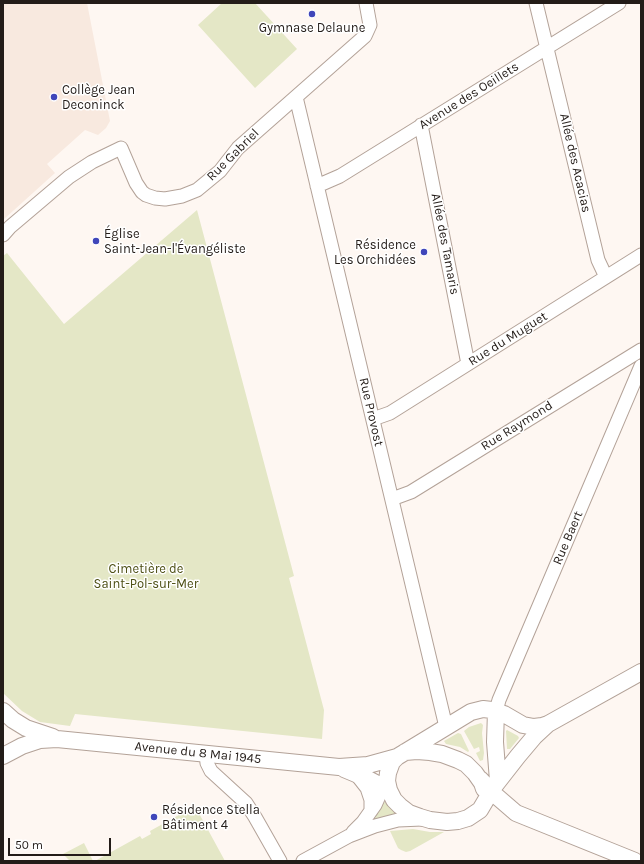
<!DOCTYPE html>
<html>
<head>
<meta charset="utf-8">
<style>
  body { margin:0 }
  #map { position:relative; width:644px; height:864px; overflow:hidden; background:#fef7f2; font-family:Karla,sans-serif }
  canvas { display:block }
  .frame { position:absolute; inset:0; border:4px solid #231c18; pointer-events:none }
  .scale { position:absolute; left:8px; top:838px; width:103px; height:18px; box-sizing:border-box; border:2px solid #231c18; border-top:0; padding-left:5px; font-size:12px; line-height:14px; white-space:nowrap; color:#231c18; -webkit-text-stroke:3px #fff; paint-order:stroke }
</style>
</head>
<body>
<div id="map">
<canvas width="644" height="864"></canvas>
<div class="frame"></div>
<div class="scale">50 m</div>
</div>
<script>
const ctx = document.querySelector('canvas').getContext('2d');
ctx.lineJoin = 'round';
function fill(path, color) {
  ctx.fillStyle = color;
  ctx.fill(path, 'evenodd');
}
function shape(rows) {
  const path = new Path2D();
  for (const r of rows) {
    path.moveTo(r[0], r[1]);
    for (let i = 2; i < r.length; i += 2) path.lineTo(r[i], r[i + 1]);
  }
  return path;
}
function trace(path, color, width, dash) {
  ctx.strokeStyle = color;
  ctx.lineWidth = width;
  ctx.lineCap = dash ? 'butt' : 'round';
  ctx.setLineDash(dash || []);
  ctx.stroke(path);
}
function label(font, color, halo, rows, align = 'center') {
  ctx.font = font + ' Karla,sans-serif';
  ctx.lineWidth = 3;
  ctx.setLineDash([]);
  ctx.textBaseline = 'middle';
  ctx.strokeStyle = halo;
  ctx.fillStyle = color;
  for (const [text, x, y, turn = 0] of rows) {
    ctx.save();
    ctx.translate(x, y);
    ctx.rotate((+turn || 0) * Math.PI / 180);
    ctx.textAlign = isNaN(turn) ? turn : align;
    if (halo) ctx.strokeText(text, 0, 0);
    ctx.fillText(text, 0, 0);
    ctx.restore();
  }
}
fill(shape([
  [3,3,87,3,110,121,106,128,98,135,85,130,47,164,55,173,3,220]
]), '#f8e9df');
fill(shape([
  [222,3,255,3,297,49,255,88,198,25],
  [197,210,294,576,289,578,324,710,322,739,75,714,70,726,40,722,22,711,3,693,3,256,7,253,64,324],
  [481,723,483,725,482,733,484,753,483,760,480,761,476,753,480,751,479,747,474,749,464,731,469,727],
  [507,730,518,736,519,738,510,749,507,749,506,731],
  [458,733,461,734,469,751,468,752,460,747,446,744,444,741],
  [382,800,396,811,395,814,374,820,372,818],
  [195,806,225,861,95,861,140,836,142,839,151,834,150,831],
  [413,829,430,832,444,832,410,851,406,852,401,850,398,848,390,831],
  [84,843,93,861,70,861,63,854]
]), '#e4e7c6');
const minor = shape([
  [536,3,598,260,606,277],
  [296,97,446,727],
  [421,125,468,364],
  [317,186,340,176,619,3],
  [3,235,10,227,69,177,92,162,121,148,136,183,142,192,146,195,155,198,165,199,182,196,197,190,220,171,238,148,365,36,370,25,366,3],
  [373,419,390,413,641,255],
  [392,499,411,492,641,350],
  [496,711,499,700,641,366],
  [206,753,207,763,211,771,246,803,255,817,280,861],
  [356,774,367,788,371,800,371,811],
  [353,832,363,822,375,805,387,778],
  [303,861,349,836,375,826,398,820,422,819]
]);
const tertiary = shape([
  [3,711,13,720,26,728,53,737],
  [496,711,495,742,498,781],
  [548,724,534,737,518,756,493,788,480,810,468,818,458,821,447,822,430,820,420,817,409,813,400,806,394,800,389,790,387,781,388,773,392,762,397,757,471,712,483,709,492,710,504,714,523,725,534,727,542,726,548,724,641,672],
  [405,752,417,751,430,752,442,754,458,760,466,764,475,773,482,783,484,789],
  [3,756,22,746,40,740,57,739,339,767,368,765,397,757],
  [344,769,368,779,389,790],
  [480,779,494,794,516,813,635,861]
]);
trace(minor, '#b3a298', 15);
trace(tertiary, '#b3a298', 18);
trace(minor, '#fff', 13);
trace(tertiary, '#fff', 16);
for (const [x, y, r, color] of [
  [312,14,4,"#3f46ba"],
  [54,97,4,"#3f46ba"],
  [96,241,4,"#3f46ba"],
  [424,252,4,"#3f46ba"],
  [154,817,4,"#3f46ba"]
]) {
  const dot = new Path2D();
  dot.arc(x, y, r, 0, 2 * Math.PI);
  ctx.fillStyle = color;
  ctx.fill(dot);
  trace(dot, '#fff', 1.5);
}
label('13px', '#231c18', '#fff', [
  ["Gymnase Delaune",312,28,"center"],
  ["Collège Jean",62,90],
  ["Deconinck",62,105],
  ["Église",104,234],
  ["Saint-Jean-l'Évangéliste",104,249],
  ["Résidence",416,245,"right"],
  ["Les Orchidées",416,260,"right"],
  ["Résidence Stella",162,810],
  ["Bâtiment 4",162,825]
], 'left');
label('13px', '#231c18', '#fff', [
  ["Avenue des Oeillets",469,96,-32],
  ["Rue Gabriel",233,155,-45],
  ["Allée des Acacias",575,163,77],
  ["Allée des Tamaris",445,244,79],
  ["Rue du Muguet",508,339,-32],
  ["Rue Provost",371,412,77],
  ["Rue Raymond",517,426,-32],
  ["Rue Baert",568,538,-67],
  ["Avenue du 8 Mai 1945",198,753,6]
]);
label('13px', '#4d4f14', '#fff', [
  ["Cimetière de",146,569],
  ["Saint-Pol-sur-Mer",146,584]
]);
</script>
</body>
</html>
